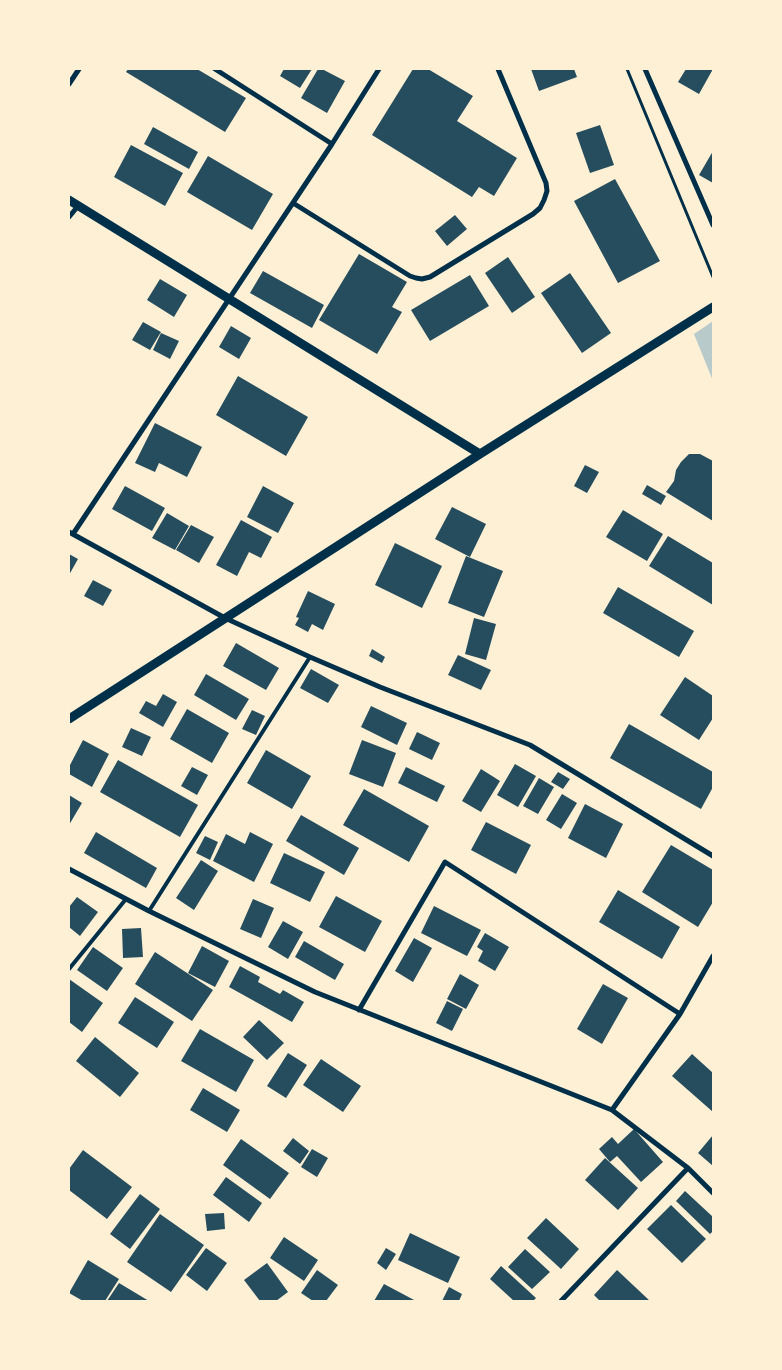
<!DOCTYPE html>
<html>
<head>
<meta charset="utf-8">
<style>
  body { margin:0 }
  #map { position:relative; width:782px; height:1370px; overflow:hidden; background:#fdf0d5; font-family:"PT Serif",serif }
  canvas { display:block }
  .frame { position:absolute; inset:0; border:70px solid #fdf0d5; pointer-events:none }
</style>
</head>
<body>
<div id="map">
<canvas width="782" height="1370"></canvas>
<div class="frame"></div>
</div>
<script>
const ctx = document.querySelector('canvas').getContext('2d');
ctx.lineJoin = 'round';
function fill(path, color) {
  ctx.fillStyle = color;
  ctx.fill(path, 'evenodd');
}
function shape(rows) {
  const path = new Path2D();
  for (const r of rows) {
    path.moveTo(r[0], r[1]);
    for (let i = 2; i < r.length; i += 2) path.lineTo(r[i], r[i + 1]);
  }
  return path;
}
function trace(path, color, width, dash) {
  ctx.strokeStyle = color;
  ctx.lineWidth = width;
  ctx.lineCap = dash ? 'butt' : 'round';
  ctx.setLineDash(dash || []);
  ctx.stroke(path);
}
fill(shape([
  [713,321,713,381,694,334]
]), '#b9caca');
fill(shape([
  [128,69,197,69,246,98,225,132,126,72],
  [284,69,312,69,300,88,280,76],
  [318,69,322,69,345,81,327,113,301,98],
  [413,69,428,69,473,96,457,121,517,158,494,196,479,187,472,197,372,135],
  [531,69,574,69,577,77,539,91],
  [686,69,713,69,699,94,678,82],
  [600,125,614,165,590,173,576,133],
  [153,127,198,152,189,169,144,144],
  [131,145,183,173,165,206,114,177],
  [713,151,713,183,699,175],
  [208,156,273,194,252,230,187,192],
  [615,179,660,261,618,283,574,201],
  [455,215,467,229,447,246,435,231],
  [359,254,407,282,392,307,402,312,377,354,319,320],
  [508,257,535,297,512,313,485,273],
  [263,271,324,305,312,328,250,293],
  [570,273,611,333,582,353,541,293],
  [470,275,489,306,430,341,411,310],
  [160,279,187,295,174,317,147,300],
  [143,322,161,332,150,350,132,340],
  [231,326,251,338,239,359,219,347],
  [161,333,179,341,170,359,153,350],
  [238,376,308,417,286,456,216,415],
  [155,423,202,447,187,477,159,463,155,472,135,463],
  [689,454,700,454,713,461,713,521,666,492,674,481,676,470,681,462],
  [585,465,599,472,587,493,574,486],
  [647,485,666,496,661,505,642,494],
  [125,486,165,508,152,531,112,509],
  [263,486,294,503,278,533,247,517],
  [452,507,486,524,470,557,435,539],
  [623,510,663,534,647,561,606,537],
  [167,513,189,526,175,550,152,538],
  [241,520,272,537,261,558,249,552,237,576,216,565],
  [191,525,214,537,199,563,176,550],
  [668,536,713,563,713,605,649,566],
  [395,543,442,566,422,608,375,585],
  [69,554,78,559,69,575],
  [466,556,503,571,484,617,448,603],
  [93,580,112,590,103,606,84,596],
  [618,587,694,631,679,657,603,613],
  [308,591,335,604,323,630,312,624,308,632,295,625,299,618,296,617],
  [474,618,496,624,486,660,465,654],
  [236,643,279,668,266,690,223,666],
  [372,649,385,657,382,663,369,656],
  [458,655,491,670,481,690,448,675],
  [311,669,339,685,328,703,300,688],
  [206,674,249,699,236,720,194,695],
  [685,677,713,696,713,718,699,740,660,715],
  [163,694,177,702,163,727,139,713,146,701,156,706],
  [371,706,407,723,397,745,361,727],
  [187,709,229,733,212,763,170,739],
  [252,710,265,716,256,735,242,729],
  [629,724,713,772,713,787,701,809,610,758],
  [131,728,151,737,142,756,122,747],
  [417,732,440,743,432,760,409,749],
  [83,740,109,754,92,787,69,774,69,767],
  [362,740,396,753,383,787,349,774],
  [266,750,311,776,292,809,247,783],
  [118,760,198,805,180,837,100,792],
  [515,764,536,776,518,807,497,795],
  [192,767,208,775,197,795,181,786],
  [406,767,445,786,437,802,398,783],
  [481,769,500,781,481,812,462,801],
  [558,772,570,779,563,789,551,782],
  [539,778,554,787,538,814,523,806],
  [364,789,429,826,409,862,343,825],
  [562,794,577,803,561,829,546,820],
  [69,795,82,803,69,825],
  [585,804,623,824,606,858,568,838],
  [301,815,359,848,344,875,286,841],
  [486,822,531,845,516,874,471,850],
  [96,832,157,868,146,888,84,853],
  [250,832,273,844,254,882,213,861,226,834,245,844],
  [205,836,218,842,210,860,196,853],
  [671,845,713,870,713,902,698,927,642,892],
  [284,853,325,872,310,902,270,883],
  [201,860,218,871,194,910,176,898],
  [618,890,680,927,662,959,599,922],
  [336,896,382,921,365,952,319,927],
  [77,897,98,912,80,936,69,927,69,907],
  [253,899,274,908,261,938,240,929],
  [434,906,481,930,467,956,421,933],
  [283,921,303,932,288,959,268,947],
  [141,928,143,957,123,958,122,929],
  [485,933,509,947,495,971,478,961,483,951,477,947],
  [414,938,432,948,413,982,395,971],
  [304,941,344,964,335,980,295,957],
  [202,946,229,961,215,987,188,973],
  [93,947,123,968,107,991,77,970],
  [155,952,213,990,192,1021,135,984],
  [240,966,260,977,258,982,280,994,283,990,304,1002,292,1022,229,987],
  [460,974,479,985,466,1009,447,999],
  [69,979,103,1003,82,1032,69,1022],
  [603,984,628,998,602,1044,577,1029],
  [135,997,174,1022,157,1048,118,1023],
  [447,1001,463,1009,452,1031,436,1023],
  [259,1020,284,1043,267,1060,243,1037],
  [200,1029,254,1060,236,1092,181,1061],
  [95,1037,139,1073,120,1097,76,1061],
  [288,1053,307,1065,286,1098,267,1086],
  [692,1054,713,1073,713,1112,672,1076],
  [321,1059,361,1086,343,1112,303,1085],
  [203,1088,240,1110,227,1132,190,1110],
  [634,1129,663,1162,641,1182,617,1156,610,1162,599,1149,612,1137,618,1144],
  [713,1135,713,1166,698,1153],
  [293,1138,309,1151,300,1164,283,1151],
  [241,1139,289,1173,270,1199,223,1165],
  [312,1149,328,1158,317,1177,301,1167],
  [83,1150,132,1187,107,1219,69,1190,69,1169],
  [605,1158,638,1188,618,1210,585,1180],
  [226,1177,262,1203,249,1222,213,1195],
  [685,1191,713,1217,713,1231,710,1234,676,1201],
  [140,1194,160,1209,130,1249,110,1234],
  [671,1205,706,1239,682,1263,647,1229],
  [224,1213,225,1229,207,1231,205,1214],
  [160,1214,204,1245,171,1292,127,1262],
  [546,1218,579,1249,561,1269,527,1238],
  [410,1233,460,1257,448,1283,398,1260],
  [284,1237,318,1260,304,1281,270,1258],
  [206,1248,227,1263,207,1291,186,1275],
  [386,1248,396,1254,386,1270,377,1263],
  [525,1249,550,1272,532,1289,508,1267],
  [88,1260,119,1279,105,1301,83,1301,69,1293],
  [267,1263,288,1292,276,1301,260,1301,244,1280],
  [501,1266,536,1298,533,1301,514,1301,490,1279],
  [317,1270,338,1285,326,1301,313,1301,301,1293],
  [617,1270,650,1301,600,1301,594,1295],
  [119,1283,149,1301,107,1301],
  [384,1284,416,1301,374,1301],
  [449,1287,462,1294,459,1301,442,1301]
]), '#264d5e');
trace(shape([
  [627,69,713,277]
]), '#003049', 3);
trace(shape([
  [149,911,310,657],
  [69,969,126,899]
]), '#003049', 4);
trace(shape([
  [215,69,332,144],
  [645,69,713,225],
  [69,84,79,69],
  [293,203,410,276,416,278,422,279,430,277,533,214,540,208,544,200,547,191,546,183,498,69],
  [69,217,78,206],
  [69,532,225,618,310,657,380,687,530,745,713,856],
  [73,534,332,144,379,69],
  [69,869,149,911,315,992,612,1110,688,1168,713,1193],
  [359,1010,445,862,680,1014],
  [612,1110,680,1014,713,956],
  [561,1301,688,1168]
]), '#003049', 5);
trace(shape([
  [69,200,480,454],
  [69,719,480,454,713,307]
]), '#003049', 9);
</script>
</body>
</html>
